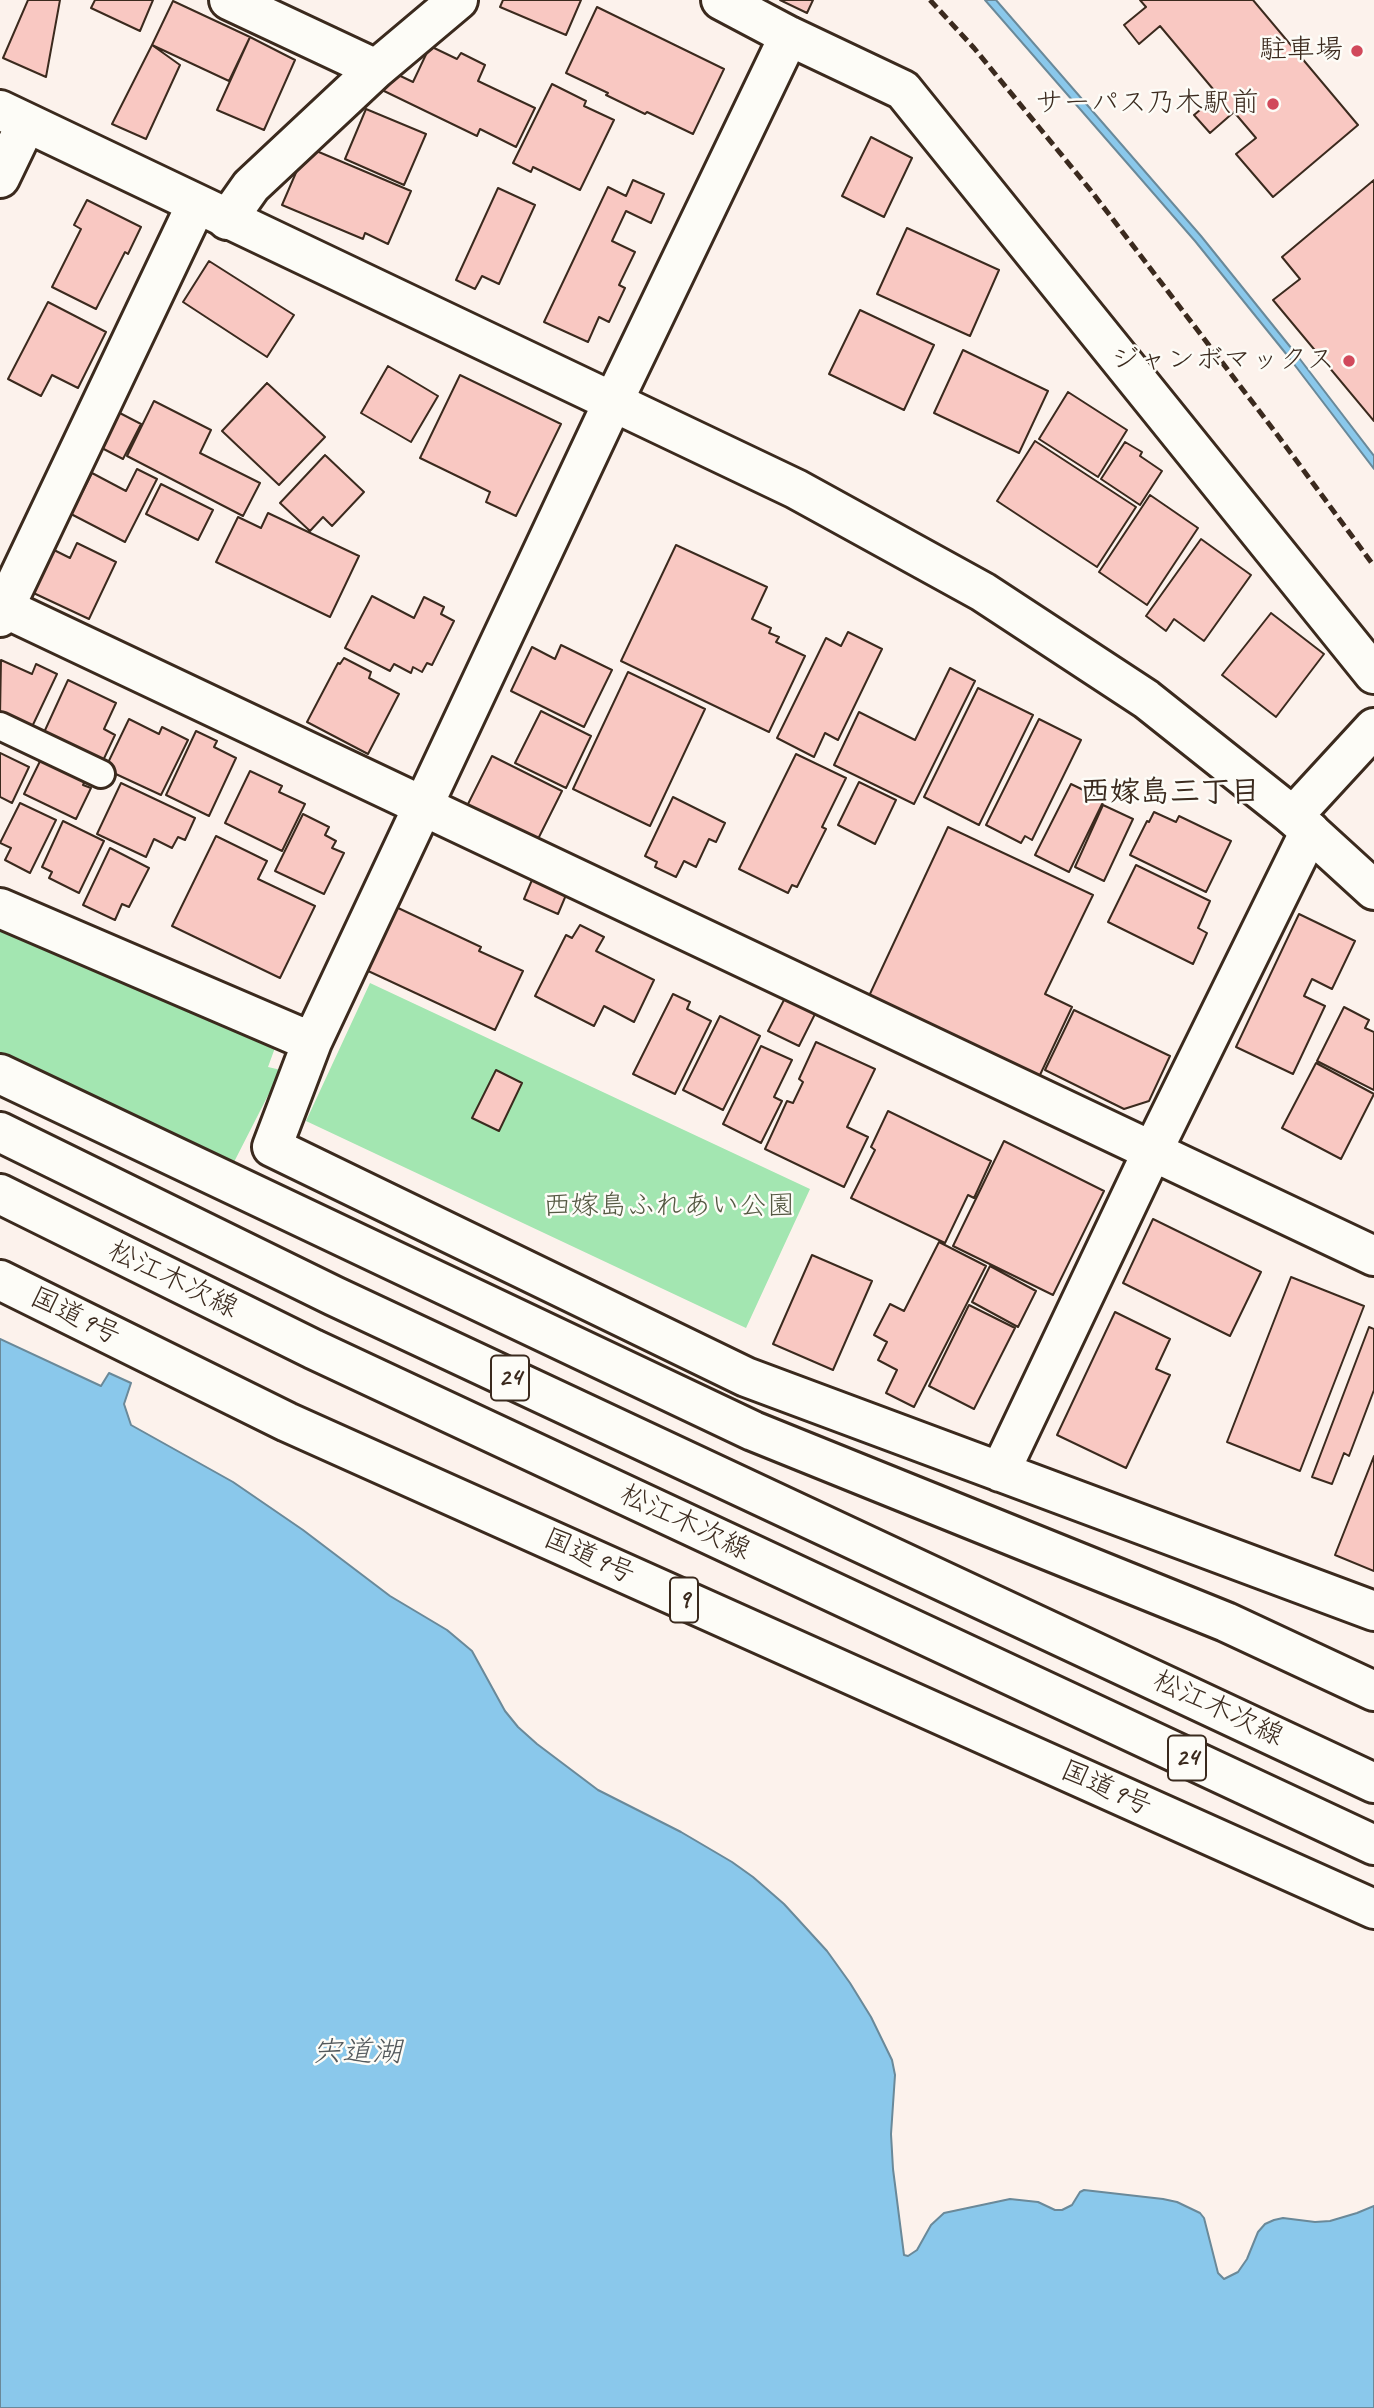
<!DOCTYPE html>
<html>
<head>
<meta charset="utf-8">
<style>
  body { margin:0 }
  canvas { display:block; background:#fcf2ec }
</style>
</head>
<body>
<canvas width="1374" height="2408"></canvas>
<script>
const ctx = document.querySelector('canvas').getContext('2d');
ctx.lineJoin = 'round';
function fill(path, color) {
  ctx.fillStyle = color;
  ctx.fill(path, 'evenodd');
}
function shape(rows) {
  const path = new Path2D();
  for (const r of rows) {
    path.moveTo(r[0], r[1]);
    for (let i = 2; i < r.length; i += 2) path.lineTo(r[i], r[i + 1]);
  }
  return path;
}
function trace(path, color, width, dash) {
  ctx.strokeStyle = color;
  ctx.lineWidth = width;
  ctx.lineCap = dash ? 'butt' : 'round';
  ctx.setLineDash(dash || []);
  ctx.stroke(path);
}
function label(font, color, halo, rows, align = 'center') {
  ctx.font = font + ' Caveat,"Klee One",sans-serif';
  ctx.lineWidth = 5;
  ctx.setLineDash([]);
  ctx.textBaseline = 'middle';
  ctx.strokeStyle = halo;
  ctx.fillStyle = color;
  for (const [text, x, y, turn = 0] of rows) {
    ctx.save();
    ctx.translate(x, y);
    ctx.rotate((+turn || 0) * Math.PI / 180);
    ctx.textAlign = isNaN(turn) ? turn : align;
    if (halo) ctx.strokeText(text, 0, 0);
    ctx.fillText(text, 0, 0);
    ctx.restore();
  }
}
fill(shape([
  [0,928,276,1045,268,1067,281,1070,233,1164,0,1057],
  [370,983,810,1189,746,1328,306,1121]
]), '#a3e6b1');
const water = shape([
  [985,0,996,0,1201,236,1296,354,1374,456,1374,469,1287,355,1195,241,985,0],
  [0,1339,101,1386,109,1373,131,1383,124,1404,131,1425,233,1482,303,1530,390,1596,447,1630,472,1651,505,1711,518,1727,537,1744,598,1790,681,1832,732,1862,753,1877,784,1904,827,1951,850,1983,871,2017,892,2060,895,2075,891,2134,893,2169,904,2255,908,2256,917,2250,931,2225,944,2213,1010,2199,1038,2202,1055,2210,1062,2210,1072,2205,1080,2192,1084,2190,1163,2199,1177,2202,1200,2213,1204,2218,1218,2273,1224,2279,1238,2272,1247,2259,1258,2232,1265,2224,1274,2220,1283,2218,1315,2222,1330,2221,1357,2213,1374,2206,1374,2408,0,2408,0,1339]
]);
fill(water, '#8ac8eb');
trace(water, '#6a8999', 2);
const building = shape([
  [28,0,60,0,46,77,3,58,28,0],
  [95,0,153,0,140,31,91,8,95,0],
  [503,0,581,0,566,35,500,7,503,0],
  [780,0,813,0,807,13,780,0],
  [1140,0,1253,0,1358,125,1273,197,1236,154,1256,138,1234,112,1210,133,1194,115,1218,95,1160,26,1139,44,1124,25,1146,7,1140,0],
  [173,1,250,37,229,81,152,45,173,1],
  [597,7,724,69,693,134,647,112,645,114,606,95,608,93,566,73,597,7],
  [250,37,295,60,264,130,217,110,250,37],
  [152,45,180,65,146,139,112,124,152,45],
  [430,46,457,59,461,53,485,65,478,81,535,108,516,147,480,129,477,136,382,90,390,71,413,82,430,46],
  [552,84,586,101,584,106,614,120,580,190,533,167,531,172,513,163,552,84],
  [366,109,426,134,404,185,345,159,366,109],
  [871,137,912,158,884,217,842,196,871,137],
  [307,147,411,191,388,244,365,233,363,239,282,205,307,147],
  [633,180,664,194,651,223,626,211,612,241,635,252,619,285,625,288,609,322,599,317,588,342,544,322,608,187,626,196,633,180],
  [1374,180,1374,421,1273,300,1300,279,1282,257,1374,180],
  [498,188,535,205,499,284,482,276,475,289,456,280,498,188],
  [87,200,141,227,128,254,125,252,96,309,52,287,81,229,74,225,87,200],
  [907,228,999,270,970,336,877,294,907,228],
  [209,261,294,315,267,357,183,302,209,261],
  [48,302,106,332,78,388,52,375,41,396,8,379,48,302],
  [860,310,934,345,904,410,829,374,860,310],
  [963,350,1048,391,1019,453,934,413,963,350],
  [388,366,438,396,411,442,361,413,388,366],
  [460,375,561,424,516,516,486,502,490,492,420,458,460,375],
  [267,383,325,437,279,485,222,431,267,383],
  [1068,392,1127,430,1098,477,1039,439,1068,392],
  [154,401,211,430,200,453,260,483,243,516,127,456,154,401],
  [114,410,141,424,123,459,96,445,114,410],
  [1035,441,1136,507,1097,567,997,501,1035,441],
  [1125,442,1142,452,1140,456,1162,471,1140,505,1101,479,1125,442],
  [325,455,364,492,332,526,323,517,310,531,280,503,325,455],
  [137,469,157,479,125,542,71,514,92,473,126,491,137,469],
  [161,484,213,510,198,540,146,514,161,484],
  [1150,495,1198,528,1147,605,1099,572,1150,495],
  [268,513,359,556,330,617,216,562,238,517,261,528,268,513],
  [1201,539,1251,575,1204,641,1174,619,1166,631,1146,616,1201,539],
  [77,543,116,562,89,619,25,589,46,546,70,558,77,543],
  [676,545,767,587,752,619,771,628,769,633,779,637,776,642,805,656,769,732,621,661,676,545],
  [372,596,414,618,424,597,444,607,441,614,454,621,432,665,427,663,422,672,413,667,411,673,394,664,390,671,345,648,372,596],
  [1271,613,1324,654,1276,717,1222,675,1271,613],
  [848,632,882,649,838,740,825,733,814,757,777,738,826,638,841,646,848,632],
  [561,645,612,670,584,727,511,691,532,647,555,659,561,645],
  [344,658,371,672,369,678,399,694,368,754,307,722,338,663,340,664,344,658],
  [1,660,32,674,36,664,57,674,30,731,0,716,1,660],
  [950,668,975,681,914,804,834,765,859,712,915,740,950,668],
  [628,672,705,709,650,826,573,789,628,672],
  [68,680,116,703,104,729,115,735,100,767,41,739,68,680],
  [978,688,1033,715,979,825,924,797,978,688],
  [541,711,591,736,566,788,515,763,541,711],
  [129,719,159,734,162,727,188,740,161,795,105,769,129,719],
  [1039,719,1081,740,1032,840,1025,836,1021,843,986,825,1039,719],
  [196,731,217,741,214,747,236,758,209,816,166,795,196,731],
  [0,753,29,767,12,803,0,797,0,753],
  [44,753,88,775,83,785,91,788,76,819,24,794,44,753],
  [796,754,846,778,822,827,826,829,797,887,792,885,788,893,739,869,796,754],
  [492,756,562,791,537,841,467,806,492,756],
  [250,771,282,786,279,792,305,804,282,851,225,823,250,771],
  [859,782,896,800,875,844,838,825,859,782],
  [121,783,195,818,185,840,178,837,172,848,154,839,146,857,97,834,121,783],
  [1071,784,1104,800,1069,872,1035,855,1071,784],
  [673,797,725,823,716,842,709,839,696,867,684,861,676,877,655,867,657,862,645,856,673,797],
  [20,803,56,820,30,873,5,860,11,848,0,843,20,803],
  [1103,805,1133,819,1104,881,1075,867,1103,805],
  [1154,812,1176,822,1179,816,1231,841,1206,892,1130,855,1147,821,1149,822,1154,812],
  [303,814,329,827,325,835,336,841,332,848,344,853,324,894,275,871,303,814],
  [63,821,104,841,79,893,49,878,52,872,42,867,63,821],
  [948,827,1093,895,1045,994,1072,1007,1039,1077,869,996,948,827],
  [216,836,267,861,258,879,315,906,280,978,172,926,216,836],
  [110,848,149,868,129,907,122,904,115,920,83,905,110,848],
  [1136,865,1210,901,1198,928,1207,933,1193,964,1108,922,1136,865],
  [532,880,566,895,558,914,524,899,532,880],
  [396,907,481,947,479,951,523,971,495,1030,366,970,396,907],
  [1299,914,1355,941,1332,989,1312,979,1304,996,1325,1006,1293,1074,1236,1047,1299,914],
  [580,925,604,937,596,951,654,980,634,1022,604,1006,594,1026,535,996,566,935,572,938,580,925],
  [673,994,690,1002,687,1009,711,1021,675,1094,633,1074,673,994],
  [785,998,815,1014,799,1046,768,1031,785,998],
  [1344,1007,1369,1020,1365,1028,1374,1032,1374,1090,1317,1061,1344,1007],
  [1074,1010,1170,1056,1149,1101,1124,1109,1045,1070,1074,1010],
  [720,1016,760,1036,723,1110,683,1090,720,1016],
  [816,1042,875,1069,847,1127,868,1137,844,1187,765,1149,787,1101,793,1103,803,1082,799,1079,816,1042],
  [761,1046,792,1060,774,1097,782,1101,761,1143,723,1124,761,1046],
  [1316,1063,1374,1094,1341,1159,1282,1128,1316,1063],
  [496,1070,522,1083,499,1131,472,1118,496,1070],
  [888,1111,991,1161,974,1198,968,1195,945,1243,851,1198,875,1150,871,1147,888,1111],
  [1004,1141,1104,1191,1053,1295,953,1246,1004,1141],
  [1153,1219,1261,1272,1230,1336,1123,1283,1153,1219],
  [939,1242,986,1266,914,1407,886,1393,897,1370,878,1360,887,1342,874,1335,890,1304,904,1311,939,1242],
  [812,1255,872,1281,833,1370,773,1344,812,1255],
  [990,1266,1036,1291,1018,1327,972,1302,990,1266],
  [1291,1277,1364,1306,1300,1471,1227,1442,1291,1277],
  [969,1305,1015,1328,974,1409,929,1386,969,1305],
  [1115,1312,1170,1339,1156,1369,1170,1375,1126,1468,1057,1435,1115,1312],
  [1369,1327,1374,1329,1374,1390,1349,1456,1344,1453,1332,1484,1312,1477,1369,1327],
  [1374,1456,1374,1571,1335,1555,1374,1456]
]);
fill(building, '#f9c8c2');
trace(building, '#3b2a1e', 2);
const service = shape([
  [0,726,101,774]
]);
const minor = shape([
  [229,0,376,69],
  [721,0,789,36,903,90,1374,674],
  [789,36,612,404,312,1042,272,1147,746,1377,1374,1611],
  [0,178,26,124],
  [227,220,251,186,376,69,458,0],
  [0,606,1374,1256],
  [0,617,196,205],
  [1293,816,1374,728],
  [0,908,312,1042],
  [1000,1472,1152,1152,1310,831]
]);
const tertiary = shape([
  [0,110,796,489,983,592,1146,699,1293,816,1374,890]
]);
const primary = shape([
  [0,1132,334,1296,1374,1783],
  [0,1194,313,1349,1374,1845]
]);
const trunk = shape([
  [0,1074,753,1431,1226,1622,1374,1691],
  [0,1280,287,1422,1374,1909]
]);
trace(service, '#3b2a1e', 32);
trace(minor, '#3b2a1e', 44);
trace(tertiary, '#3b2a1e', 44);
trace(primary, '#3b2a1e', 44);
trace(trunk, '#3b2a1e', 44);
trace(service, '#fdfcf7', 26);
trace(minor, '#fdfcf7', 38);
trace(tertiary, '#fdfcf7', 38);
trace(primary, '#fdfcf7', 38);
trace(trunk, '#fdfcf7', 38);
trace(shape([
  [930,0,974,48,1092,192,1276,433,1374,566]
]), '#3b2a1e', 5, [10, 5]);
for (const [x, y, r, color] of [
  [1357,51,7,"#d1495b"],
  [1273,104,7,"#d1495b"],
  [1349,361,7,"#d1495b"]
]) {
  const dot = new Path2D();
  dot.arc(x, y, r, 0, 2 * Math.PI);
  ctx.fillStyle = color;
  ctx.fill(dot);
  trace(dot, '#fdfcf7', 2.5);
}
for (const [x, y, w] of [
  [510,1378,38],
  [684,1600,28],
  [1187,1758,38]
]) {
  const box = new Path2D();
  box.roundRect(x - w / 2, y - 22.5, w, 45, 5);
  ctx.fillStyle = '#fdfcf7';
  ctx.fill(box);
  trace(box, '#3b2a1e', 2);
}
label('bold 26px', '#3b2a1e', null, [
  ["24",510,1378],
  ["9",684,1600],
  ["24",1187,1758]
]);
label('28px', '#3b2a1e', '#fdfcf7', [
  ["駐車場",1343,51],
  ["サーパス乃木駅前",1259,104],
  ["ジャンボマックス",1335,361]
], 'right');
label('28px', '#555943', '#fdfcf7', [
  ["西嫁島ふれあい公園",669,1207]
]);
label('28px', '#3b2a1e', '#fdfcf7', [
  ["松江木次線",173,1280,26],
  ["国道9号",75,1317,26],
  ["松江木次線",685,1523,25],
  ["国道9号",589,1557,24],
  ["松江木次線",1218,1709,25],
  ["国道9号",1106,1789,24]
]);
label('bold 30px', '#3b2a1e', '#fdfcf7', [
  ["西嫁島三丁目",1170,793]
]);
label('italic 30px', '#53595c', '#fdfcf7', [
  ["宍道湖",357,2053]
]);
</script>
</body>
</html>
